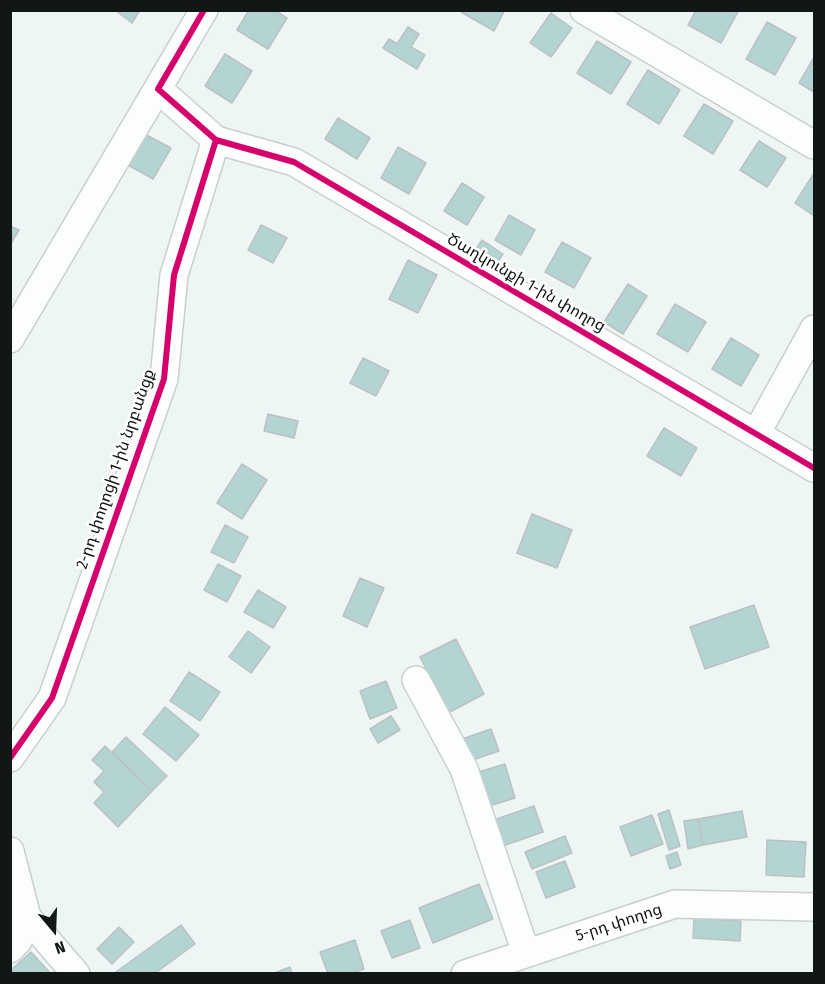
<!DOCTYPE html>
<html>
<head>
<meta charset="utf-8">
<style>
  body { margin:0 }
  #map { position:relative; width:825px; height:984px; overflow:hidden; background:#eef6f5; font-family:"Fira Sans Condensed",sans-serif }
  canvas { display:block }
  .frame { position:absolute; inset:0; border:12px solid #111616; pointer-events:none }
  .north { position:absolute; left:24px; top:900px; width:60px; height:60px; -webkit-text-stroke:4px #fff; paint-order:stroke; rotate:161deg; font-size:16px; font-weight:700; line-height:24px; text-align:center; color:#111616 }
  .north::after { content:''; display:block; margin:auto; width:21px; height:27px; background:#111616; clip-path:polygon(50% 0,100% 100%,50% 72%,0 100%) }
</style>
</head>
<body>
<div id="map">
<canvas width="825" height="984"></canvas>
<div class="frame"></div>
<div class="north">N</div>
</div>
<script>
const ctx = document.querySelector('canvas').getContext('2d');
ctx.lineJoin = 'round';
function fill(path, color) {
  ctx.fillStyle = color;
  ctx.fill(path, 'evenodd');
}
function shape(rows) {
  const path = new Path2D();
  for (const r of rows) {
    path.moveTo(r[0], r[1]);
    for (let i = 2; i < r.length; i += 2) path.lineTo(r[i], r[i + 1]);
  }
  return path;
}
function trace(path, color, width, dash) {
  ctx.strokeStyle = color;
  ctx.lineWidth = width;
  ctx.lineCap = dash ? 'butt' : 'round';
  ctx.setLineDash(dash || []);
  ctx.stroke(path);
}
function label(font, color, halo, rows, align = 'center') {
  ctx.font = font + ' "Fira Sans Condensed","Noto Sans Armenian",sans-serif';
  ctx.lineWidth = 5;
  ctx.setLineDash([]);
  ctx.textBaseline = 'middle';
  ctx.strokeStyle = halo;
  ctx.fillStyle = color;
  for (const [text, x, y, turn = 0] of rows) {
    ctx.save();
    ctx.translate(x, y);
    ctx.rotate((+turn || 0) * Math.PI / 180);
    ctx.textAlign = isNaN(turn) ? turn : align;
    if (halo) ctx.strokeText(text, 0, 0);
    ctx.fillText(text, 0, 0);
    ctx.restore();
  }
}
const building = shape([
  [115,10,140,10,132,23,115,10],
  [249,10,274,10,287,18,268,49,237,30,249,10],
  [462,10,505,10,494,31,461,12,462,10],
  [696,10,739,10,721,43,688,25,696,10],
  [551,13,572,28,551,57,530,43,551,13],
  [767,22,796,38,775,75,746,59,767,22],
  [408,27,419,34,411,47,425,55,417,69,383,48,389,39,397,44,408,27],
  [597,41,631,62,611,94,577,73,597,41],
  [225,54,252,71,232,103,205,86,225,54],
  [814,57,814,92,799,83,814,57],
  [648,70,680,90,659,124,627,104,648,70],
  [704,104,733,121,713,154,684,136,704,104],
  [338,118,370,138,357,159,325,139,338,118],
  [137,130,171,148,153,179,121,161,137,130],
  [759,141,786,158,767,187,740,170,759,141],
  [398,147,426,163,409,194,381,178,398,147],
  [814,173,814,216,795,203,814,173],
  [462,183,484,197,467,225,444,211,462,183],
  [509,215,535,230,521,255,495,240,509,215],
  [261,225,287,238,273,263,248,250,261,225],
  [10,226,19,230,10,245,10,226],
  [482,240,503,254,495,266,474,252,482,240],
  [562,242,591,258,574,288,545,272,562,242],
  [408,260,437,275,418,313,389,299,408,260],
  [628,284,647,296,623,334,604,322,628,284],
  [675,304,706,322,688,352,657,334,675,304],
  [731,338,759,355,741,386,712,369,731,338],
  [363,358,389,371,376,396,350,383,363,358],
  [268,414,298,421,294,438,264,431,268,414],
  [664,428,697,448,681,476,647,456,664,428],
  [242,464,267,480,242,519,217,503,242,464],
  [532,514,572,530,557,568,517,553,532,514],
  [225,525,248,537,234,563,211,552,225,525],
  [218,564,241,576,227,602,204,590,218,564],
  [360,578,384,588,367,627,343,616,360,578],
  [258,590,286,607,273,628,244,612,258,590],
  [754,605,769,647,705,669,690,627,754,605],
  [248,631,270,647,251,673,229,657,248,631],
  [456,639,484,694,448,713,420,657,456,639],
  [189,672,220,692,200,721,170,701,189,672],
  [386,681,397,708,370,719,360,691,386,681],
  [165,707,199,735,176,761,143,734,165,707],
  [391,716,400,730,378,743,370,729,391,716],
  [491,729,499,751,470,761,462,739,491,729],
  [126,737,167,776,152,791,112,752,126,737],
  [105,746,152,791,118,827,94,803,104,792,94,782,104,771,92,760,105,746],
  [505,764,515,798,486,807,475,773,505,764],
  [534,806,543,832,500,847,491,821,534,806],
  [669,810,680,846,669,850,658,814,669,810],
  [742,811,747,837,703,845,698,819,742,811],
  [652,815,663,844,631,856,620,827,652,815],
  [698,819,703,845,688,849,684,821,698,819],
  [565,836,572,853,532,869,525,852,565,836],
  [767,840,806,842,804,877,766,875,767,840],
  [677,852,681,865,670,869,666,856,677,852],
  [565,861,575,887,546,898,536,872,565,861],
  [479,884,493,919,433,943,419,908,479,884],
  [694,918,741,921,740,941,693,938,694,918],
  [410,920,420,948,392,958,381,931,410,920],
  [181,925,195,944,154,974,113,974,181,925],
  [119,927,134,942,112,964,97,949,119,927],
  [355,940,364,969,349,974,328,974,320,952,355,940],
  [31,952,51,974,10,974,10,971,31,952],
  [290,967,292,974,272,974,290,967]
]);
fill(building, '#b4d4d3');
trace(building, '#bbc1c1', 1.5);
const minor = shape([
  [584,10,814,145],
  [158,89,216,140,294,162,814,468],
  [10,339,204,10],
  [756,434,814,329],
  [416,680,464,769,526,953],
  [10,758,52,698,164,379,174,275,216,140],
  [10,851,27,917,76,974],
  [10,949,18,941,27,917,16,909],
  [465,974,675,904,814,907]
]);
trace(minor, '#c9cfce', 30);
trace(minor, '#fcfefe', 27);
trace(shape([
  [204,10,158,89,216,140,294,162,814,468],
  [10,758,52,698,164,379,174,275,216,140]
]), '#d6006c', 6);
label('16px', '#111616', '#fff', [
  ["Ծաղկունքի 1-ին փողոց",526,283,30],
  ["2-րդ փողոցի 1-ին նրբանցք",116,469,-71],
  ["5-րդ փողոց",619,923,-18]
]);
</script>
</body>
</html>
